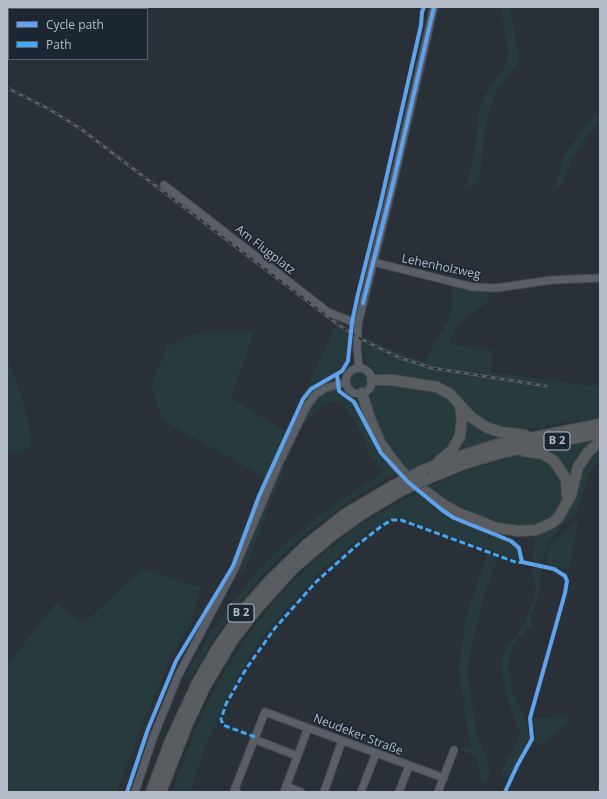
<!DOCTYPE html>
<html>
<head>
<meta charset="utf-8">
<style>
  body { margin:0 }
  #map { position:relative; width:607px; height:799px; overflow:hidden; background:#2a3038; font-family:"Open Sans",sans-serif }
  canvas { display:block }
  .frame { position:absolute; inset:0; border:8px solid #b4bcc9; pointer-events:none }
  .legend { position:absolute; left:8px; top:8px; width:140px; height:52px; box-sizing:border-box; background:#1d2633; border:1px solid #59626f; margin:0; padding:5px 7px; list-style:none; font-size:12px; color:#b4bcc9 }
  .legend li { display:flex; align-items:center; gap:8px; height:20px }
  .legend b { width:20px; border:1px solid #59626f }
</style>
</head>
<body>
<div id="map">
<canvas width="607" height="799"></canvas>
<div class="frame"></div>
<ul class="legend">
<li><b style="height:5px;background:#60a3ed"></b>Cycle path</li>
<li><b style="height:5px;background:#3fa9f5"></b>Path</li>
</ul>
</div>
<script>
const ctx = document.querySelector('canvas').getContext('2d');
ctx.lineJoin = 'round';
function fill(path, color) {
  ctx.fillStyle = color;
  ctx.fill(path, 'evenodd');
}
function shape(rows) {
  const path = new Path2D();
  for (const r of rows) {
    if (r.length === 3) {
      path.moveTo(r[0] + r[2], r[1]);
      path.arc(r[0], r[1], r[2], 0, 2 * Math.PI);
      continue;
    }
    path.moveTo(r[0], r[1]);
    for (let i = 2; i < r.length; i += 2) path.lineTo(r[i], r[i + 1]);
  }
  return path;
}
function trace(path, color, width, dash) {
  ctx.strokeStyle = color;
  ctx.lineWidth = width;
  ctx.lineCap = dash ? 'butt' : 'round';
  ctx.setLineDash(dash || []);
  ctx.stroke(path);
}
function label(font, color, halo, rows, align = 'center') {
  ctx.font = font + ' "Open Sans",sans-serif';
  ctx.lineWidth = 3.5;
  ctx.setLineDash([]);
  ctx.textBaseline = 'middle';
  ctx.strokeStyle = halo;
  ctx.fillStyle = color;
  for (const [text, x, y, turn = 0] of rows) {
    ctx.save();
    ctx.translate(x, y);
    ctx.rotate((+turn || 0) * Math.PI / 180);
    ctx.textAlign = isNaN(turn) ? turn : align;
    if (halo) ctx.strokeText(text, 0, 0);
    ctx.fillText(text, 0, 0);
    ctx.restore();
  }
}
fill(shape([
  [502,7,509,7,518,50,518,63,498,89,492,103,486,123,479,182,467,188,477,134,479,109,486,93,505,66,508,55],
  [600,112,600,118,571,160,561,187,555,186,563,159,569,148,594,115],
  [453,286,490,292,489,301,462,321,454,332,449,344,492,350,491,372,600,387,600,417,531,429,513,430,494,426,473,413,461,397,447,386,436,383,374,372,364,359,361,335,385,347,424,362,448,321,451,312],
  [336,325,350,334,344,365,337,373,313,385,302,399],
  [254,332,231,398,287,432,266,478,162,420,151,385,167,346,196,333],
  [7,358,21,394,30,431,30,448,21,452,7,452],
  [355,372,361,372,367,376,368,383,363,389,357,390,351,385,350,378],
  [335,377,336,379,316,389,308,399,290,432,261,501,258,502,289,431,302,403,309,393,318,385],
  [391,384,441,391,455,404,459,414,456,440,438,457,408,471,389,448,379,430,370,400,371,392,375,388],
  [337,389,354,404,380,455,397,473,356,497,328,516,296,542,265,572,244,597,215,637,191,677,186,675,207,639,228,609,249,581,270,558,289,540,322,514,384,471,368,454,369,451,359,429,344,405,333,401,320,406,307,422,302,425,242,577,241,571,237,572,277,475,286,464,286,456,303,419,316,398,321,394],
  [341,389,346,391,357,400,374,440,356,403],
  [465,417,511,436,451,454],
  [600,438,570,490,568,478,539,450],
  [600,444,600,458,588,476,581,501,575,514,549,540,543,559,539,563,535,562,533,560,535,536,555,526,567,514,571,506,580,470],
  [520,455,528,455,544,458,560,472,564,493,563,501,554,515,545,522,528,526,497,523,459,509,425,488,465,471],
  [417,492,436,508,451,517,512,542,518,549,520,560,450,536,406,519,398,517,392,519,370,533,372,528,320,571,261,638,229,692,203,753,190,792,172,792,199,720,219,681,249,633,283,591,328,549,369,519],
  [437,506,517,541,522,548,522,555,520,548,513,541,464,521],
  [578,519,569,570,549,566,546,560,550,545],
  [488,553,498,557,483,597,467,670,474,719,479,742,486,756,490,777,485,784,482,784,476,756,460,750,461,747,471,748,458,669,467,613],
  [535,567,542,569,538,598,531,616,531,626,512,646,508,666,513,693,526,720,529,739,510,776,507,778,502,775,503,768,521,735,506,695,501,666,505,650,524,623,533,600,536,586,535,582,533,582,532,568],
  [142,569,201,587,192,620,169,660,116,792,7,792,7,666,56,603,83,624],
  [558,716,567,716,566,724,551,738,541,744,533,743,536,731,533,719]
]), '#273a3e');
const minor = shape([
  [164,185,328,312,358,324],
  [373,262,473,287,496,288,552,280,600,278],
  [359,368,357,347,358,324,392,188,434,7],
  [359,381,13],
  [254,739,297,756],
  [286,786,301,792],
  [135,792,153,738,178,676,234,570,280,461,307,406,316,394,326,388,346,382],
  [237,792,234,791,265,712,444,778],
  [284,792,308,728],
  [324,792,342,741],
  [361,792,376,753],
  [399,792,409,766],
  [438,792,454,750]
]);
const highway = shape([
  [372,380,392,380,437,387,450,394,471,417,486,427,500,432,525,435],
  [362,393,370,419,381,444,397,466,411,481,444,505,458,513,497,528,519,531,536,530,552,523,558,518,571,495,578,467,588,452,600,442],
  [524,451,543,454,554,461,566,479,567,495],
  [438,462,452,450,460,436,462,418,460,405],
  [423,470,457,457,495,445,600,424],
  [432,477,467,463,505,452,600,433],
  [151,792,170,741,197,683,217,648,245,608,270,580,306,545,345,514,394,485],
  [161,792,188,723,205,687,233,640,257,609,293,569,333,535,364,513,401,491]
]);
trace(minor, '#484c53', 9);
trace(highway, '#474c53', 12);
trace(minor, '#5a5e66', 7);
trace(highway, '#5a5d60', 10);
const rail = shape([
  [7,88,49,109,81,129,336,323,357,337,400,358,432,368,546,386]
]);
trace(rail, '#595d64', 3);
trace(rail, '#1d2633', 1.5, [4.5]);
const highwayBridge = shape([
  [394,485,423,470],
  [401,491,432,477]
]);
trace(highwayBridge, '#474c53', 12, []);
trace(highwayBridge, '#5a5d60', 10);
trace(shape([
  [255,737,223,725,221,719,226,704,246,669,275,628,316,582,356,546,383,525,392,520,401,520,518,563,522,562,522,559]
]), '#3fa9f5', 3, [6, 3]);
trace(shape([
  [363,303,392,188,434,7],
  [337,375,339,391,354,402,381,453,408,482,442,510,454,518,511,541,519,548,522,562,554,569,565,576,567,581,565,593,530,718,532,739,517,766,505,792],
  [127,792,148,729,176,661,233,566,259,496,303,399,311,389,342,371,348,361,352,322,358,294,380,206,421,25,422,12,424,7]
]), '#60a3ed', 4);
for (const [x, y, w] of [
  [557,441,26],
  [241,613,26]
]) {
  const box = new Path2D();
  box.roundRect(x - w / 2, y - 9, w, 18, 3);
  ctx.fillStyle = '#1d2633';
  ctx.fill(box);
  trace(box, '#b4bcc9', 1);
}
label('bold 11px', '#b4bcc9', null, [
  ["B 2",557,441],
  ["B 2",241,613]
]);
label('12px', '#b4bcc9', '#1d2633', [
  ["Am Flugplatz",265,250,38],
  ["Lehenholzweg",441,267,12],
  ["Neudeker Straße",358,735,21]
]);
</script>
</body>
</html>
